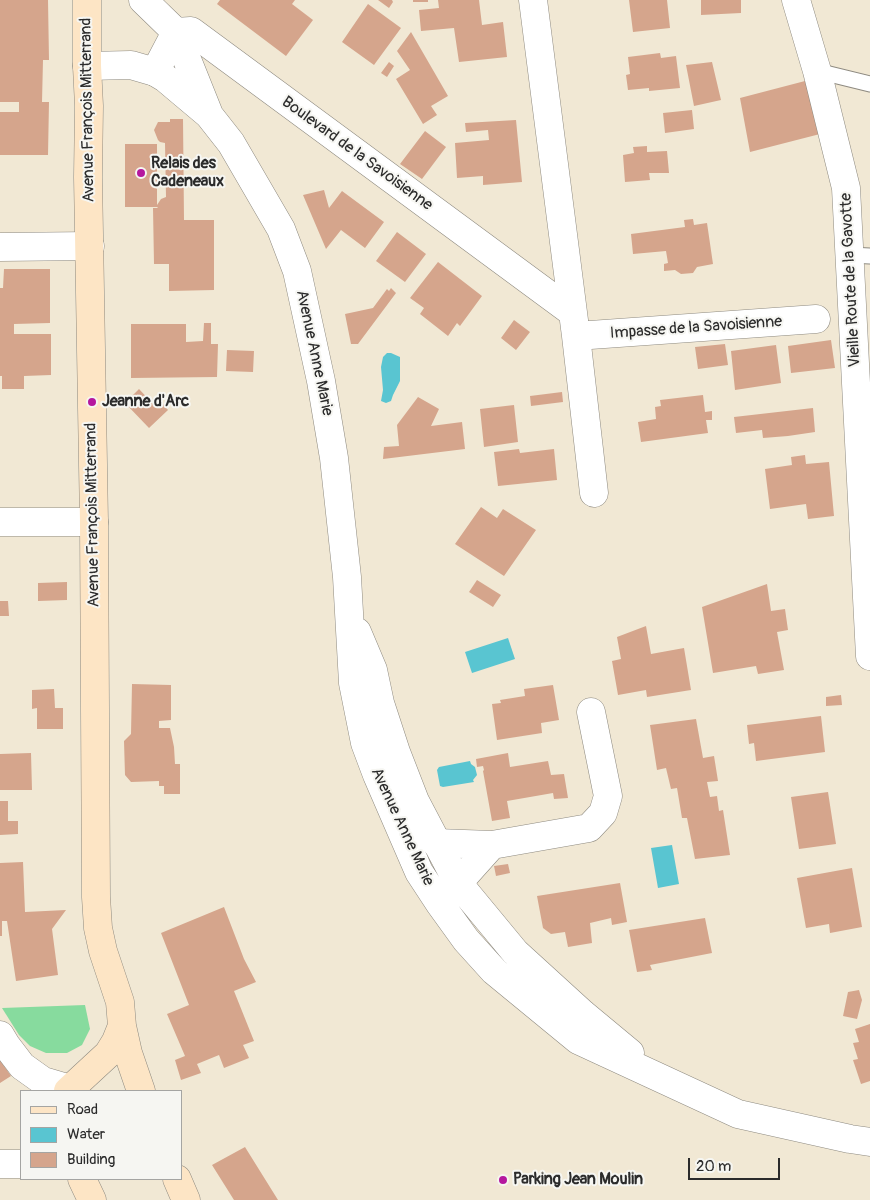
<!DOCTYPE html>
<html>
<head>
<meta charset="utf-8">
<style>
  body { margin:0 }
  #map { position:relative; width:870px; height:1200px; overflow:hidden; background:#f1e8d4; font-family:Pangolin,sans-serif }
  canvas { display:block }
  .legend { position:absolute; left:20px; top:1090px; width:162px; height:90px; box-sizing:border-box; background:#f6f6f2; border:1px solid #a5a5a2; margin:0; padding:6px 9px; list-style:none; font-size:15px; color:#2b2b2b }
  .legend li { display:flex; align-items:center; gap:10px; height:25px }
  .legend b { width:25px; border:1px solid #a5a5a2 }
  .scale { position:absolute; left:688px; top:1158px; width:92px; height:22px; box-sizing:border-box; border:2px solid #2b2b2b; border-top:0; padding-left:6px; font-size:15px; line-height:18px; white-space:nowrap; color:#2b2b2b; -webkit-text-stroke:4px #f6f6f2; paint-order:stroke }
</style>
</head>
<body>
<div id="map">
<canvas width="870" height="1200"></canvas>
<ul class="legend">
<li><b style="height:6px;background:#fde5c5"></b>Road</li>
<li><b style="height:14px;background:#59c5d1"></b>Water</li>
<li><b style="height:14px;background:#d5a58c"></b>Building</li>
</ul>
<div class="scale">20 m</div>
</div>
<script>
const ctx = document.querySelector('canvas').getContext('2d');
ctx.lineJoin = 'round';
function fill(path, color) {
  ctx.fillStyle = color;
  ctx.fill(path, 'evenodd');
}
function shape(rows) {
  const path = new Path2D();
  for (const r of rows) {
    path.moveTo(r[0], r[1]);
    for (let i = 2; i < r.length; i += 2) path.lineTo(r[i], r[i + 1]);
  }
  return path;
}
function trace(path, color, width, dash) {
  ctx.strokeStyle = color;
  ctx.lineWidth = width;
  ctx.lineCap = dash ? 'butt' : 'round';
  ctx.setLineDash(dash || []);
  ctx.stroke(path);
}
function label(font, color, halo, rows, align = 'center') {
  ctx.font = font + ' Pangolin,sans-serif';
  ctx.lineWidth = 4;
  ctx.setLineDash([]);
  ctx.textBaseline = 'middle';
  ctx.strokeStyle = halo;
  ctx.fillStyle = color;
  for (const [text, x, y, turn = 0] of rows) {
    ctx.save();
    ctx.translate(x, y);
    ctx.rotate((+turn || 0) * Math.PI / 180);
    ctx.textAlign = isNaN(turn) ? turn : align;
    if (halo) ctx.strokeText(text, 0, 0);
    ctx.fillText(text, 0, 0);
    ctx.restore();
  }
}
fill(shape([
  [85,1005,90,1029,82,1045,67,1053,46,1053,30,1046,19,1035,2,1008]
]), '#87db9e');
fill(shape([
  [387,353,391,353,400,357,400,381,393,395,391,401,386,403,381,401,383,390,381,367,383,357],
  [508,638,515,659,472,673,465,652],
  [470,761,471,764,475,767,477,775,473,780,474,782,443,787,440,786,437,770,439,767],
  [672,845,679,884,658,888,651,848]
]), '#59c5d1');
fill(shape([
  [0,0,48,0,49,60,43,60,42,102,49,102,48,155,0,155,0,112,19,112,19,102,0,102],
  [220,0,295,0,292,4,313,20,286,56,217,4],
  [378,0,392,0,393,2,389,8],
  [413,0,428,0,428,2,413,2],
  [438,0,479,0,482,25,503,22,507,57,459,62,454,28,421,31,419,10,439,8],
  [629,0,667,0,670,28,633,32],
  [701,0,741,0,741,13,701,15],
  [368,4,401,28,374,65,342,42],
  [411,32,448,96,431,106,437,115,423,124,396,79,410,70,397,51],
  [660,53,661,58,676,56,680,88,649,91,649,88,628,90,626,75,630,74,628,57],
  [389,62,394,66,387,77,381,73],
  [712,62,721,100,694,106,686,65],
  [805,81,816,111,820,134,750,152,740,98],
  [692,110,694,129,665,133,663,113],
  [170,119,183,119,184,220,214,220,214,290,169,291,169,264,154,264,153,208,158,208,157,207,125,207,125,144,157,144,157,205,161,199,166,197,165,143,160,142,158,140,154,130,158,122,170,122],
  [516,120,522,182,483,185,483,176,457,178,455,143,489,140,488,130,466,132,465,123],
  [425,131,446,147,422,179,400,164],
  [647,146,647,152,667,151,669,173,649,173,650,180,625,182,623,155,634,153,633,147],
  [324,190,329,208,342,191,384,222,365,248,341,230,326,249,303,195],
  [693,219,694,225,707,223,713,264,697,267,693,273,681,274,675,270,664,271,664,264,668,263,666,251,633,254,631,234,685,227,684,220],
  [397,232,426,254,405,282,376,261],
  [438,262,482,296,460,326,457,323,448,336,420,314,424,308,410,298],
  [4,269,50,269,50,323,14,324,14,334,51,334,51,375,24,376,24,389,2,389,2,376,0,376,0,288,3,288],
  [391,288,396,293,358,344,351,344,345,314,373,308,387,289,389,291],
  [514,320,530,332,516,350,501,338],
  [204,323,211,323,211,344,218,344,217,377,131,378,131,324,186,324,186,342,203,341],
  [831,340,835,368,791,373,788,346],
  [725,344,728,365,698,369,695,347],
  [776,345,781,383,735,390,731,351],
  [227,350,254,351,253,372,226,371],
  [139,389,155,406,158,404,163,404,168,410,149,428,125,403],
  [562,392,563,402,531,406,530,396],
  [703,395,705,412,712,411,712,420,706,420,708,433,641,442,638,422,656,419,655,407,661,406,660,400],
  [418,397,439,409,431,426,462,422,465,449,383,459,384,447,399,446,397,425],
  [514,405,518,442,484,447,480,409],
  [813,408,815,432,788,436,763,438,762,430,736,433,734,417],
  [519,449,520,453,554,449,557,480,498,486,494,452],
  [805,455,806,464,829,462,834,516,808,519,806,504,770,509,765,469,792,465,791,457],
  [481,507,497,518,503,509,536,530,504,576,455,544],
  [477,580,501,595,493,607,469,592],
  [67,582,67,600,38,601,38,583],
  [767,584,771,611,785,609,788,630,777,632,784,670,758,674,756,666,713,673,702,607],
  [0,601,8,601,9,616,0,616],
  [646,626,651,654,684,648,691,690,647,697,646,690,618,695,612,661,621,659,617,637],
  [132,684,171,685,171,720,159,721,159,728,170,728,174,747,175,764,180,764,180,794,164,794,164,786,159,786,159,781,131,782,125,775,124,741,131,734],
  [553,685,559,720,541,723,542,733,497,740,492,704,501,703,500,700,525,696,524,689],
  [54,689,55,708,63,708,63,729,37,729,37,708,32,709,32,690],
  [841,695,842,705,826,706,826,697],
  [821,716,825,752,756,761,754,743,749,744,747,725],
  [696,719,703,758,714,756,718,781,707,782,710,797,717,796,719,811,723,810,730,855,695,859,687,818,682,818,677,788,671,789,666,768,657,770,650,725],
  [31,753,32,790,0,790,0,754],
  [508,753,510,767,548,761,551,775,564,774,568,798,554,799,553,793,507,801,510,818,492,821,483,771,484,770,483,766,477,767,476,759],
  [828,792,836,844,799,849,791,797],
  [0,801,8,801,8,821,18,821,18,834,0,835],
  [23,862,25,912,66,910,52,929,58,975,16,981,7,921,2,921,2,936,0,936,0,863],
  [508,864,510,873,496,876,494,866],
  [852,868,862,927,830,933,829,924,806,928,797,878],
  [620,883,627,922,612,925,611,918,590,923,592,943,568,947,565,932,551,934,543,928,537,896],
  [224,907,244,959,256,982,234,991,254,1041,243,1045,249,1058,224,1068,219,1055,197,1064,201,1073,181,1080,175,1060,185,1056,167,1014,189,1005,161,933],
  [705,918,712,953,650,965,652,970,637,972,629,930],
  [859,990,862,1000,857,1019,843,1016,848,992],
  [870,1024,870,1081,861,1084,853,1060,858,1059,853,1043,859,1042,855,1029],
  [0,1060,11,1076,0,1083],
  [245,1147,278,1200,234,1200,212,1165]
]), '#d5a58c');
const service = shape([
  [817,71,870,84],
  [850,255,870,256]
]);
const minor = shape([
  [533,0,576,336,594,493],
  [796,0,817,71,846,188,870,656],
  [155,72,176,32,191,31,572,312],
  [0,247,90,246],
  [576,336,816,319],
  [0,522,94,522],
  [436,843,492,845,589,828,603,813,608,796,591,712],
  [458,883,492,845],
  [0,1035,6,1045,22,1066,43,1081,70,1089],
  [0,1164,21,1164]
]);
const tertiary = shape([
  [143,0,176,32,208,112],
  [87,66,131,65,155,72,165,78,209,115,231,143,281,229,297,271,321,381,334,458,347,577,353,683,365,743,377,775,419,872,440,904,466,940,494,971,578,1040,738,1114,850,1139,870,1142],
  [357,632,373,670,380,703,396,752,415,801,458,883,515,952,583,1014,630,1053]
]);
const secondary = shape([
  [87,0,87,66,89,106,88,177,94,522,96,897,98,928,103,951,120,1002,122,1026,128,1053,141,1091],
  [68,1091,108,1054,116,1041,122,1026],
  [82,1179,92,1200],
  [177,1179,186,1200]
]);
trace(service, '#8e8a80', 17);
trace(minor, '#8e8a80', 29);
trace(tertiary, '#8e8a80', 29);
trace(secondary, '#8e8a80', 29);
trace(service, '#fff', 15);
trace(minor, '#fff', 28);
trace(tertiary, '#fff', 28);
trace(secondary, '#fde5c5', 28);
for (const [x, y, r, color] of [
  [141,173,5,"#b5179e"],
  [92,402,5,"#b5179e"],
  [503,1180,5,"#b5179e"]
]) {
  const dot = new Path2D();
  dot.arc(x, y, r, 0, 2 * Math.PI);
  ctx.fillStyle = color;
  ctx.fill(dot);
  trace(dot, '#f6f6f2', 2);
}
label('16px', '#2b2b2b', '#f6f6f2', [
  ["Avenue François Mitterrand",88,110,-91],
  ["Boulevard de la Savoisienne",357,154,36],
  ["Vieille Route de la Gavotte",851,280,-93],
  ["Impasse de la Savoisienne",696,328,-4],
  ["Avenue Anne Marie",314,353,78],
  ["Avenue François Mitterrand",93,515,-91],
  ["Avenue Anne Marie",402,827,65]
]);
label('bold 16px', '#2b2b2b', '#f6f6f2', [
  ["Relais des",151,164],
  ["Cadeneaux",151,182],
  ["Jeanne d'Arc",102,402],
  ["Parking Jean Moulin",513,1180]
], 'left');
</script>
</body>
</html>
